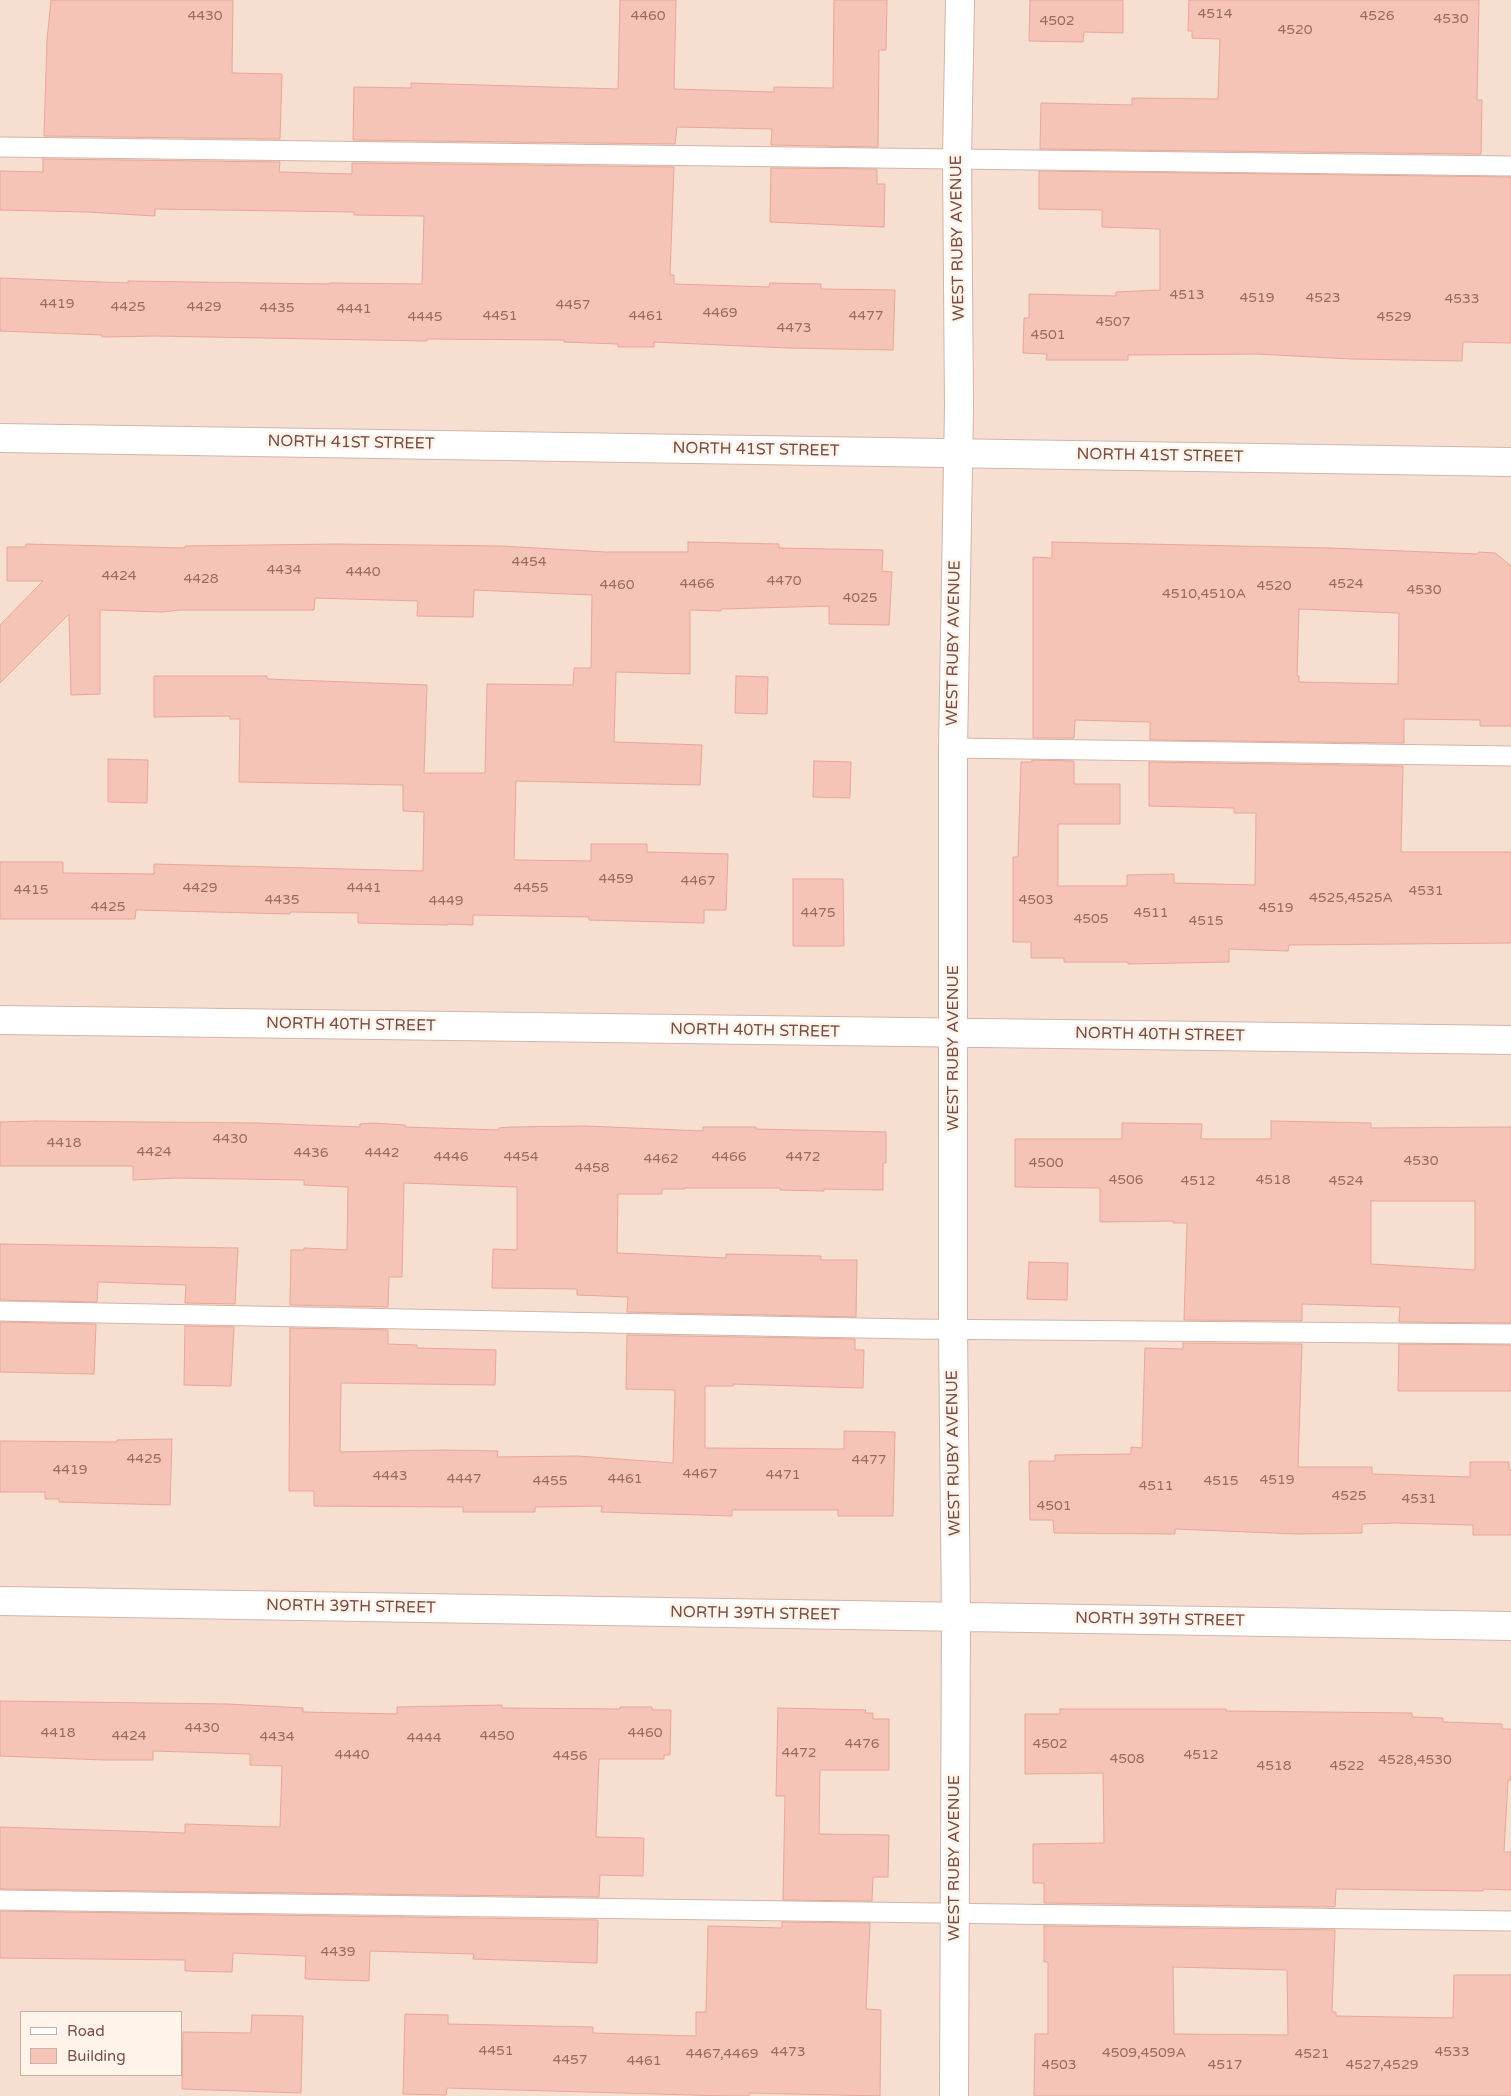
<!DOCTYPE html>
<html>
<head>
<meta charset="utf-8">
<style>
  body { margin:0 }
  #map { position:relative; width:1511px; height:2096px; overflow:hidden; background:#feeee2; font-family:"Varela Round",sans-serif }
  canvas { display:block }
  .legend { position:absolute; left:20px; top:2011px; width:162px; height:65px; box-sizing:border-box; background:#fff3ea; border:1px solid #c9b1a8; margin:0; padding:6px 9px; list-style:none; font-size:15px; color:#784e46 }
  .legend li { display:flex; align-items:center; gap:10px; height:25px }
  .legend b { width:25px; border:1px solid #c9b1a8 }
</style>
</head>
<body>
<div id="map">
<canvas width="1511" height="2096"></canvas>
<ul class="legend">
<li><b style="height:6px;background:#fff"></b>Road</li>
<li><b style="height:14px;background:#f6c4b7"></b>Building</li>
</ul>
</div>
<script>
const ctx = document.querySelector('canvas').getContext('2d');
ctx.lineJoin = 'round';
function fill(path, color) {
  ctx.fillStyle = color;
  ctx.fill(path, 'evenodd');
}
function shape(rows) {
  const path = new Path2D();
  for (const r of rows) {
    path.moveTo(r[0], r[1]);
    for (let i = 2; i < r.length; i += 2) path.lineTo(r[i], r[i + 1]);
  }
  return path;
}
function trace(path, color, width, dash) {
  ctx.strokeStyle = color;
  ctx.lineWidth = width;
  ctx.lineCap = dash ? 'butt' : 'round';
  ctx.setLineDash(dash || []);
  ctx.stroke(path);
}
function label(font, color, halo, rows, align = 'center') {
  ctx.font = font + ' "Varela Round",sans-serif';
  ctx.lineWidth = 5;
  ctx.setLineDash([]);
  ctx.textBaseline = 'middle';
  ctx.strokeStyle = halo;
  ctx.fillStyle = color;
  for (const [text, x, y, turn = 0] of rows) {
    ctx.save();
    ctx.translate(x, y);
    ctx.rotate((+turn || 0) * Math.PI / 180);
    ctx.textAlign = isNaN(turn) ? turn : align;
    if (halo) ctx.strokeText(text, 0, 0);
    ctx.fillText(text, 0, 0);
    ctx.restore();
  }
}
fill(shape([
  [0,0,1511,0,1511,2096,0,2096],
  [21,2012,181,2012,181,2075,21,2075]
]), '#f6ded0');
const building = shape([
  [51,0,233,0,232,73,282,74,280,139,44,136,47,40,51,0],
  [620,0,676,0,674,89,774,92,774,87,833,88,834,0,887,0,886,50,879,50,878,147,771,145,772,129,677,127,675,144,353,140,354,87,411,88,411,83,618,89,620,0],
  [1030,0,1123,0,1123,33,1084,32,1083,42,1029,41,1030,0],
  [1189,0,1479,0,1477,100,1482,100,1481,154,1040,149,1041,103,1132,105,1132,98,1218,99,1220,39,1192,38,1192,31,1188,31,1189,0],
  [43,159,280,162,279,172,352,174,352,163,674,167,670,275,674,275,674,284,769,287,770,283,821,284,821,289,895,290,893,350,788,348,654,342,654,347,618,347,618,344,564,342,564,340,427,339,427,341,155,336,102,337,102,335,0,331,0,278,128,283,128,281,329,284,329,283,422,284,424,216,354,215,354,212,155,209,155,216,87,212,0,210,0,171,43,172,43,159],
  [771,168,877,169,877,184,885,184,884,227,770,222,771,168],
  [1039,171,1511,177,1511,343,1463,342,1462,361,1352,359,1256,354,1128,355,1128,360,1046,360,1047,354,1023,353,1024,318,1029,318,1029,294,1116,296,1116,292,1160,290,1160,229,1102,227,1102,210,1039,209,1039,171],
  [688,542,779,544,779,548,883,550,882,571,892,572,889,625,829,624,829,606,721,609,721,611,690,610,690,674,616,672,614,742,702,745,700,785,516,781,514,860,591,861,591,844,647,844,647,852,728,854,726,910,704,910,704,923,589,920,589,917,473,915,473,925,448,924,448,925,358,923,358,913,290,912,290,914,136,910,135,919,0,919,0,862,63,862,63,873,154,874,154,864,423,871,424,812,403,811,403,785,239,782,240,719,230,719,230,716,154,717,154,676,267,676,267,679,427,685,424,773,485,773,487,684,573,685,574,668,591,668,592,595,474,590,473,617,417,616,418,601,315,598,314,610,180,610,162,612,100,610,100,694,71,695,69,614,0,683,0,625,43,581,7,581,7,547,26,547,26,544,185,548,185,546,337,544,501,546,605,552,688,552,688,542],
  [1052,542,1329,548,1477,554,1479,552,1495,553,1511,566,1511,726,1480,726,1480,720,1404,719,1404,743,1150,740,1150,722,1075,720,1074,738,1033,738,1033,557,1052,558,1052,542],
  [1299,609,1399,613,1398,684,1299,682,1299,676,1297,676,1299,609],
  [736,676,768,677,767,714,735,713,736,676],
  [108,759,148,760,147,803,108,802,108,759],
  [1032,760,1074,761,1074,784,1120,784,1120,824,1058,824,1058,886,1127,886,1127,875,1174,874,1174,883,1255,885,1256,813,1234,813,1234,808,1149,806,1149,762,1403,766,1401,852,1511,852,1511,943,1289,945,1288,951,1229,949,1229,962,1128,964,1128,962,1064,962,1064,958,1031,958,1031,942,1013,942,1013,857,1018,857,1021,762,1032,762,1032,760],
  [814,761,851,762,850,798,813,797,814,761],
  [793,879,843,879,844,946,793,946,793,879],
  [36,1121,257,1123,360,1127,360,1124,372,1123,405,1125,405,1127,499,1130,499,1128,511,1127,586,1126,703,1131,703,1127,756,1127,756,1129,886,1132,886,1163,883,1163,883,1190,824,1189,824,1191,780,1190,780,1188,685,1188,685,1189,662,1189,662,1194,618,1194,617,1253,726,1258,726,1254,821,1256,821,1260,857,1260,856,1317,627,1312,628,1297,577,1295,577,1289,492,1288,493,1249,517,1250,517,1187,404,1183,402,1277,389,1277,388,1307,290,1305,291,1250,304,1250,304,1248,347,1250,348,1187,304,1185,304,1180,176,1178,133,1180,133,1166,0,1166,0,1122,36,1121],
  [1271,1121,1371,1123,1371,1128,1511,1127,1511,1323,1399,1322,1400,1307,1302,1304,1302,1321,1184,1320,1187,1223,1173,1223,1173,1221,1100,1222,1100,1188,1015,1187,1015,1139,1122,1139,1122,1123,1202,1124,1201,1139,1271,1139,1271,1121],
  [1371,1201,1475,1201,1475,1270,1371,1264,1371,1201],
  [0,1244,238,1248,235,1304,185,1303,186,1285,98,1282,97,1302,0,1300,0,1244],
  [1029,1262,1068,1263,1067,1300,1027,1299,1029,1262],
  [0,1322,96,1324,94,1374,0,1372,0,1322],
  [185,1326,234,1327,231,1386,184,1385,185,1326],
  [290,1328,388,1330,388,1344,417,1345,417,1348,496,1350,495,1385,341,1383,340,1452,443,1450,498,1451,497,1457,578,1456,673,1463,675,1390,626,1389,627,1335,855,1339,855,1350,864,1350,863,1388,733,1384,733,1386,705,1386,705,1448,844,1449,844,1431,895,1432,893,1516,838,1516,838,1510,732,1510,732,1516,601,1512,602,1506,535,1507,535,1512,463,1512,463,1507,314,1506,314,1491,289,1491,290,1328],
  [1183,1343,1302,1344,1298,1467,1372,1467,1372,1474,1470,1477,1470,1462,1509,1462,1509,1470,1511,1470,1511,1535,1473,1535,1473,1525,1396,1523,1362,1524,1362,1533,1297,1534,1175,1529,1175,1534,1054,1533,1053,1520,1030,1520,1029,1461,1055,1461,1055,1455,1131,1454,1131,1447,1142,1448,1145,1348,1183,1349,1183,1343],
  [1399,1344,1511,1345,1511,1391,1398,1391,1399,1344],
  [172,1439,170,1505,59,1502,59,1499,45,1499,45,1492,0,1492,0,1441,117,1442,117,1440,172,1439],
  [0,1701,227,1704,303,1708,303,1712,397,1714,397,1707,502,1705,502,1708,620,1709,620,1707,652,1707,652,1710,671,1710,670,1755,664,1755,664,1759,599,1759,596,1837,644,1838,643,1876,600,1875,599,1897,0,1889,0,1827,185,1833,185,1824,280,1827,282,1766,250,1765,250,1754,153,1751,153,1760,104,1760,0,1756,0,1701],
  [778,1708,866,1710,865,1713,873,1713,873,1719,889,1719,889,1770,820,1770,819,1834,889,1835,888,1877,873,1877,872,1901,783,1900,785,1796,776,1796,778,1708],
  [1060,1709,1226,1709,1226,1711,1412,1713,1412,1717,1443,1718,1443,1722,1502,1724,1502,1729,1511,1729,1511,1780,1508,1780,1504,1852,1511,1852,1511,1890,1483,1889,1483,1891,1336,1889,1335,1907,1044,1903,1044,1883,1033,1883,1033,1844,1104,1843,1103,1773,1025,1774,1025,1714,1060,1714,1060,1709],
  [0,1911,598,1920,597,1963,473,1959,474,1954,370,1951,369,1981,305,1979,306,1956,233,1953,232,1972,185,1971,185,1960,0,1958,0,1911],
  [782,1922,870,1923,866,2009,881,2010,880,2096,749,2093,749,2096,726,2096,447,2088,446,2095,403,2094,405,2014,448,2015,448,2024,593,2027,593,2033,696,2036,696,2012,706,2012,708,1926,782,1928,782,1922],
  [1044,1926,1335,1930,1332,2012,1336,2012,1336,2016,1453,2018,1454,1975,1511,1975,1511,2096,1034,2096,1035,2034,1048,2034,1048,1962,1044,1962,1044,1926],
  [1173,1967,1287,1970,1288,2035,1174,2034,1173,1967],
  [252,2015,303,2016,301,2093,182,2089,183,2032,251,2033,252,2015]
]);
fill(building, '#f6c4b7');
trace(building, '#eaa696', 1);
const lane = shape([
  [0,147,1511,166],
  [953,748,1511,756],
  [0,1311,911,1329,1511,1334],
  [0,1900,1511,1921]
]);
const street = shape([
  [0,438,1511,462],
  [0,1020,1511,1040],
  [0,1601,1511,1626],
  [954,2096,956,1617,953,1329,953,748,959,407,957,157,960,0]
]);
trace(lane, '#d2b5aa', 21);
trace(street, '#d2b5aa', 30);
trace(lane, '#fff', 19);
trace(street, '#fff', 28);
label('14px', '#986c62', null, [
  ["4514",1215,14],
  ["4430",205,16],
  ["4460",648,16],
  ["4526",1377,16],
  ["4530",1451,19],
  ["4502",1057,21],
  ["4520",1295,30],
  ["4513",1187,295],
  ["4519",1257,298],
  ["4523",1323,298],
  ["4533",1462,299],
  ["4419",57,304],
  ["4457",573,305],
  ["4425",128,307],
  ["4429",204,307],
  ["4435",277,308],
  ["4441",354,309],
  ["4469",720,313],
  ["4451",500,316],
  ["4461",646,316],
  ["4477",866,316],
  ["4445",425,317],
  ["4529",1394,317],
  ["4507",1113,322],
  ["4473",794,328],
  ["4501",1048,335],
  ["4454",529,562],
  ["4434",284,570],
  ["4440",363,572],
  ["4424",119,576],
  ["4428",201,579],
  ["4470",784,581],
  ["4466",697,584],
  ["4524",1346,584],
  ["4460",617,585],
  ["4520",1274,586],
  ["4530",1424,590],
  ["4510,4510A",1204,594],
  ["4025",860,598],
  ["4459",616,879],
  ["4467",698,881],
  ["4429",200,888],
  ["4441",364,888],
  ["4455",531,888],
  ["4415",31,890],
  ["4531",1426,891],
  ["4525,4525A",1351,898],
  ["4435",282,900],
  ["4503",1036,900],
  ["4449",446,901],
  ["4425",108,907],
  ["4519",1276,908],
  ["4475",818,913],
  ["4511",1151,913],
  ["4505",1091,919],
  ["4515",1206,921],
  ["4430",230,1139],
  ["4418",64,1143],
  ["4424",154,1152],
  ["4436",311,1153],
  ["4442",382,1153],
  ["4446",451,1157],
  ["4454",521,1157],
  ["4466",729,1157],
  ["4472",803,1157],
  ["4462",661,1159],
  ["4530",1421,1161],
  ["4500",1046,1163],
  ["4458",592,1168],
  ["4506",1126,1180],
  ["4518",1273,1180],
  ["4512",1198,1181],
  ["4524",1346,1181],
  ["4425",144,1459],
  ["4477",869,1460],
  ["4419",70,1470],
  ["4467",700,1474],
  ["4471",783,1475],
  ["4443",390,1476],
  ["4447",464,1479],
  ["4461",625,1479],
  ["4519",1277,1480],
  ["4455",550,1481],
  ["4515",1221,1481],
  ["4511",1156,1486],
  ["4525",1349,1496],
  ["4531",1419,1499],
  ["4501",1054,1506],
  ["4430",202,1728],
  ["4418",58,1733],
  ["4460",645,1733],
  ["4424",129,1736],
  ["4450",497,1736],
  ["4434",277,1737],
  ["4444",424,1738],
  ["4476",862,1744],
  ["4502",1050,1744],
  ["4472",799,1753],
  ["4440",352,1755],
  ["4512",1201,1755],
  ["4456",570,1756],
  ["4508",1127,1759],
  ["4528,4530",1415,1760],
  ["4518",1274,1766],
  ["4522",1347,1766],
  ["4439",338,1952],
  ["4451",496,2051],
  ["4473",788,2052],
  ["4533",1452,2052],
  ["4509,4509A",1144,2053],
  ["4467,4469",722,2054],
  ["4521",1312,2054],
  ["4457",570,2060],
  ["4461",644,2061],
  ["4503",1059,2065],
  ["4517",1225,2065],
  ["4527,4529",1382,2065]
]);
label('16px', '#784e46', '#fff3ea', [
  ["WEST RUBY AVENUE",958,238,-91],
  ["NORTH 41ST STREET",351,443,1],
  ["NORTH 41ST STREET",756,450,1],
  ["NORTH 41ST STREET",1160,456,1],
  ["WEST RUBY AVENUE",954,643,-89],
  ["NORTH 40TH STREET",351,1025,1],
  ["NORTH 40TH STREET",755,1031,1],
  ["NORTH 40TH STREET",1160,1035,1],
  ["WEST RUBY AVENUE",954,1048,-90],
  ["WEST RUBY AVENUE",954,1453,-91],
  ["NORTH 39TH STREET",351,1607,1],
  ["NORTH 39TH STREET",755,1614,1],
  ["NORTH 39TH STREET",1160,1620,1],
  ["WEST RUBY AVENUE",955,1858,-90]
]);
</script>
</body>
</html>
